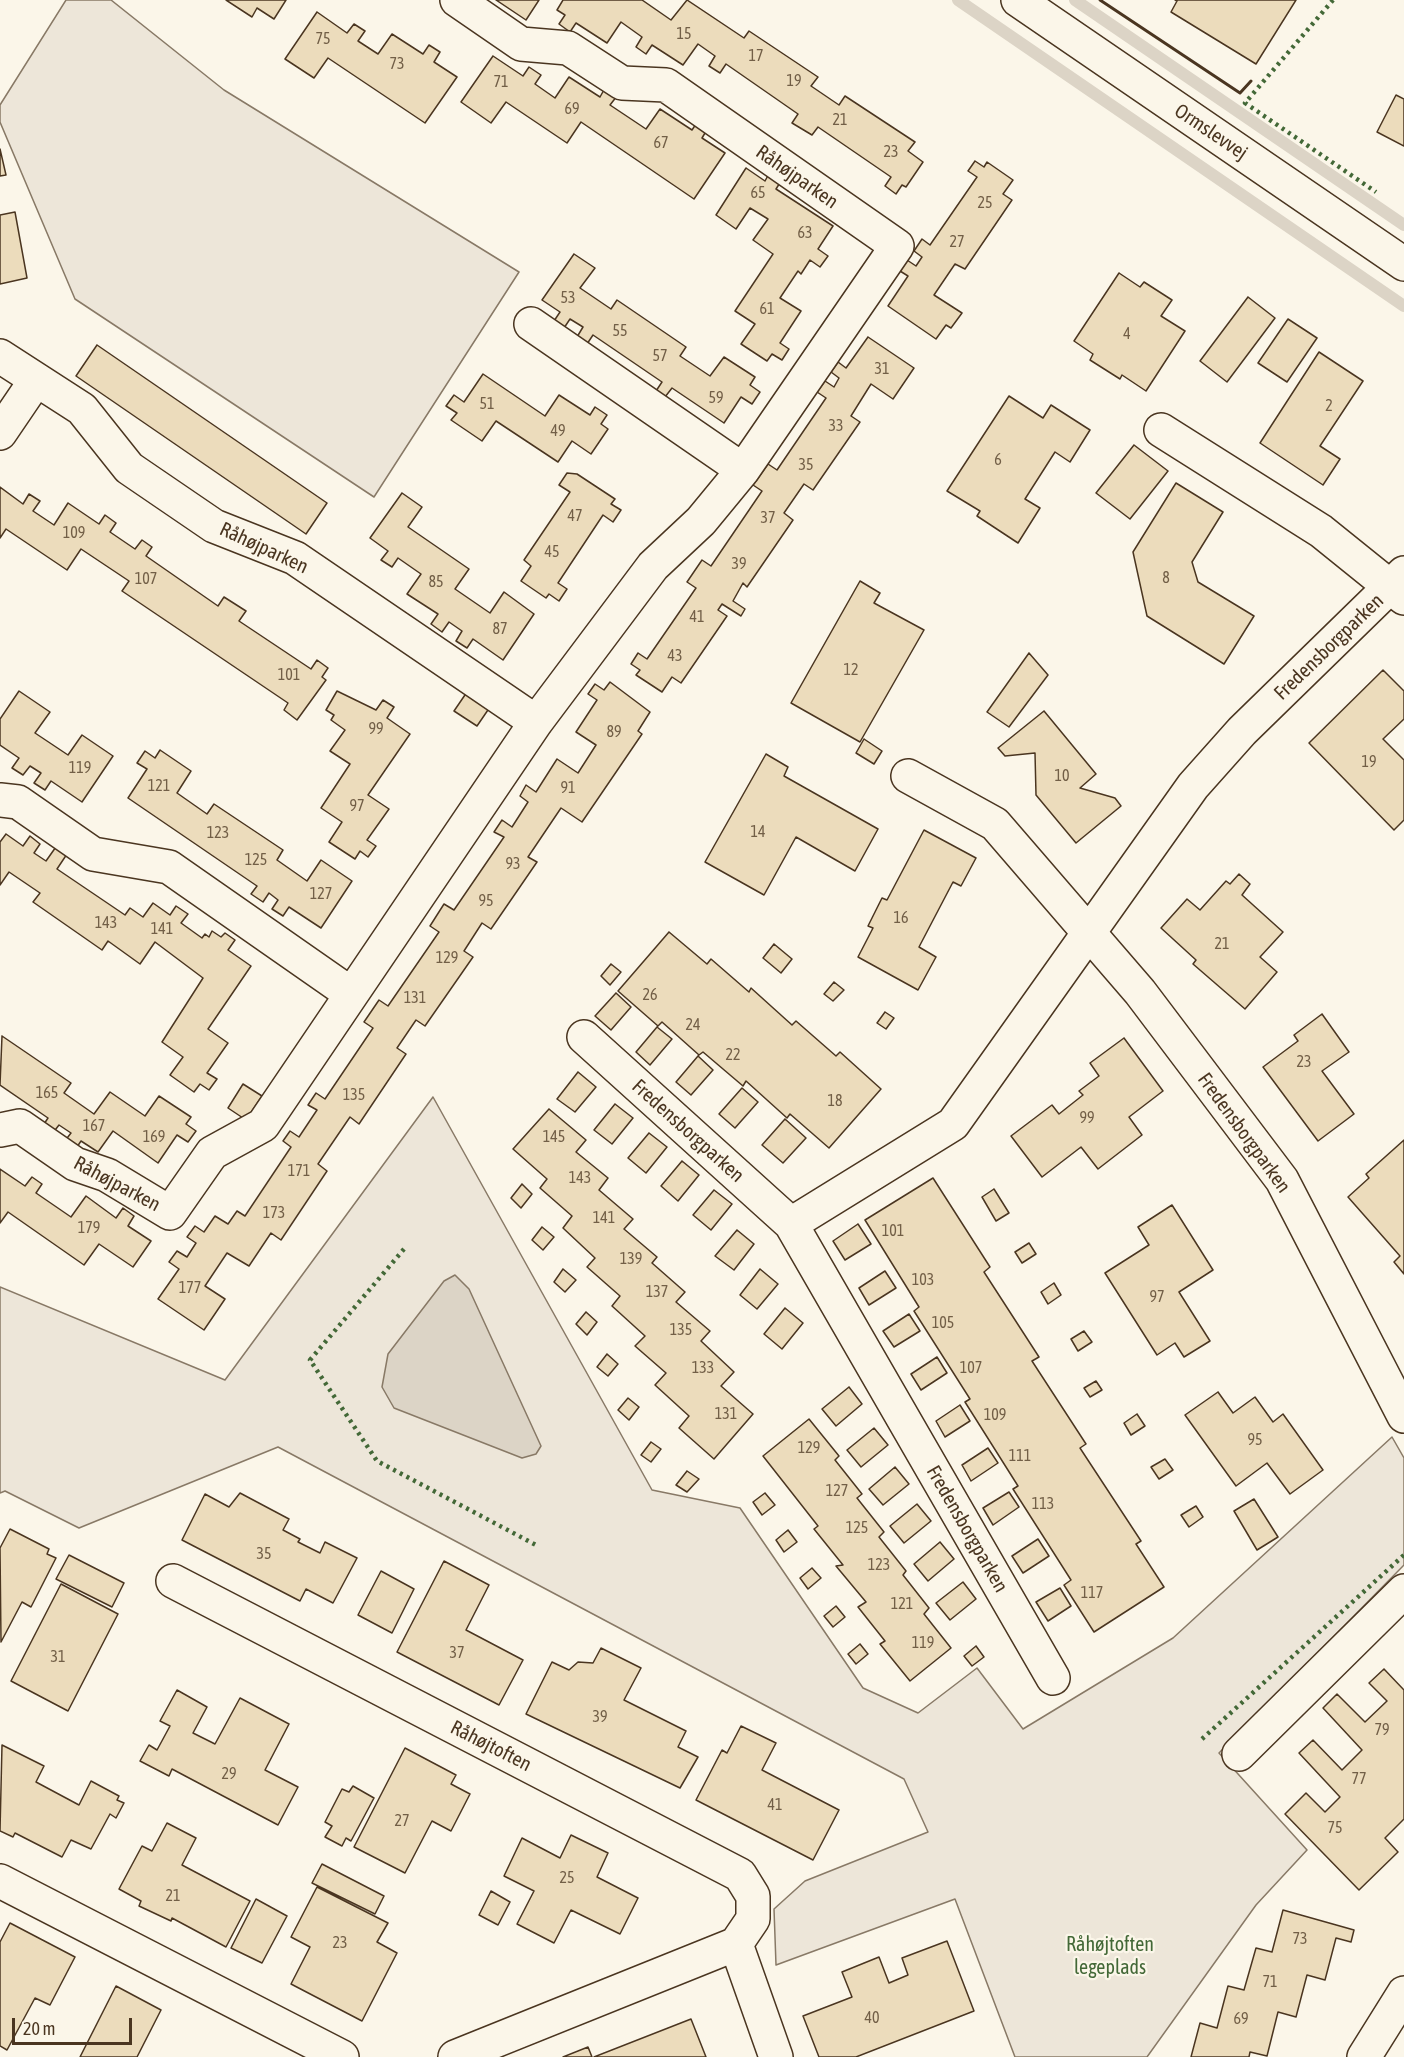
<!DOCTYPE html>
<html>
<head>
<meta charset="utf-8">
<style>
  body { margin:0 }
  #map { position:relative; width:1404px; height:2057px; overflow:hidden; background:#fbf6e9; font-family:"Asap Condensed",sans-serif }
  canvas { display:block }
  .scale { position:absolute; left:12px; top:2018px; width:120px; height:27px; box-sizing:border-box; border:3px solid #4a3520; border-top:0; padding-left:8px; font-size:18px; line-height:21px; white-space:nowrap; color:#4a3520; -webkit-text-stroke:4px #fbf6e9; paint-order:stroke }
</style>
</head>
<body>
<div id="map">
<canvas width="1404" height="2057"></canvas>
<div class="scale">20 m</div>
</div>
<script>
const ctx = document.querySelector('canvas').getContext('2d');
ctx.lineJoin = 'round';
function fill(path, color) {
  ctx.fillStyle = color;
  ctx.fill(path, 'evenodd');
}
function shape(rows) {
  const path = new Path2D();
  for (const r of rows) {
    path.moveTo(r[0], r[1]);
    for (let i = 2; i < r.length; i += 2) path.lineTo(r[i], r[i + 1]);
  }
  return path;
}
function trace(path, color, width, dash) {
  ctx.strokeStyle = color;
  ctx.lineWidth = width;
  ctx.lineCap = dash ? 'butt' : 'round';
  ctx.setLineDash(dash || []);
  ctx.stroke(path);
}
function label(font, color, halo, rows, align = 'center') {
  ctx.font = font + ' "Asap Condensed",sans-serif';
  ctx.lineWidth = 4.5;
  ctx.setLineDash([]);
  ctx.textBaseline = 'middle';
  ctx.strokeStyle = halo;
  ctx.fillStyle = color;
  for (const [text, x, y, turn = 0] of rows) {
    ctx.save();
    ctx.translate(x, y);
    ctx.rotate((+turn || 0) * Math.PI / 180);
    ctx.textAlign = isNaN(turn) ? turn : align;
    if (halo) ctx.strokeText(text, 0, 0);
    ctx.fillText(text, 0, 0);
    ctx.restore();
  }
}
const green = shape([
  [66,0,111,0,224,90,519,272,374,497,75,299,0,122,0,105,66,0],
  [433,1097,652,1490,740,1508,863,1688,918,1713,977,1668,1023,1729,1173,1638,1392,1437,1404,1458,1404,1565,1219,1753,1307,1850,1256,1905,1147,2057,1015,2057,955,1899,776,1965,774,1909,805,1881,928,1832,904,1779,278,1447,79,1528,5,1491,0,1493,0,1287,225,1380,433,1097]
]);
fill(green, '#ede6d9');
trace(green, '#887966', 1.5);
const water = shape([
  [455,1275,469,1289,541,1446,536,1454,522,1458,394,1408,382,1387,388,1354,444,1281,455,1275]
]);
fill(water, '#dcd4c6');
trace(water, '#887966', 1.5);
trace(shape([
  [958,0,1404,306],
  [1075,0,1404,225]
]), '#dcd4c6', 12);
const building = shape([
  [226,0,286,0,274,19,257,8,252,17,226,0],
  [496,0,539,0,526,20,496,0],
  [563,0,642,0,671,20,687,0,744,38,749,31,818,77,811,86,839,105,845,96,915,142,908,151,923,162,906,187,902,185,896,194,885,186,891,177,818,127,812,135,792,123,798,114,726,64,720,73,709,66,715,56,698,44,683,65,652,45,646,54,636,47,642,37,621,22,607,43,576,23,570,32,559,24,565,15,557,10,563,0],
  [1175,0,1296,0,1256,64,1171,12,1177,1,1175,0],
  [317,12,347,33,354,24,365,31,358,41,378,54,392,34,423,54,429,45,440,52,434,62,457,77,425,123,328,58,314,78,285,59,317,12],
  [493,56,523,76,529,67,541,75,535,84,555,98,569,77,600,97,605,88,617,96,610,105,646,129,660,109,692,130,698,121,708,128,702,138,725,153,694,199,581,122,567,143,506,102,491,123,461,102,493,56],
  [1396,95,1404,99,1404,146,1377,132,1396,95],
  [0,149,6,175,0,176,0,149],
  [975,161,984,167,987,162,1013,180,1003,194,1012,200,965,269,955,264,934,295,962,313,951,328,946,325,936,339,888,306,908,276,900,271,907,260,916,266,922,257,914,251,922,239,930,245,977,177,968,171,975,161],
  [746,168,765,181,771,170,783,178,776,189,833,226,818,249,828,256,820,267,810,260,801,274,798,271,780,298,801,311,780,343,789,349,782,360,772,354,767,361,741,344,755,324,735,311,773,254,753,240,768,219,750,208,736,229,716,215,746,168],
  [15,212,27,278,0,284,0,215,15,212],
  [574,254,595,268,580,288,611,309,617,300,686,347,680,356,710,376,724,357,755,377,750,385,760,392,752,404,741,397,724,423,672,388,665,397,656,391,662,382,593,335,587,344,577,337,583,327,570,319,564,328,554,321,560,312,542,300,574,254],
  [1119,273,1140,287,1144,282,1172,300,1161,316,1185,331,1146,391,1122,375,1120,379,1090,360,1093,354,1074,341,1119,273],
  [1248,297,1275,318,1227,382,1200,361,1248,297],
  [1288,319,1317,338,1287,382,1258,363,1288,319],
  [868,337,914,368,893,399,871,384,851,416,860,422,813,490,804,484,784,513,793,520,747,587,743,583,733,601,745,609,741,616,722,604,718,610,727,616,681,683,672,677,662,692,636,675,640,670,631,664,638,653,647,659,696,588,687,582,702,560,711,566,762,491,753,485,768,464,777,470,826,398,817,392,825,381,834,387,839,378,831,372,838,362,846,368,868,337],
  [97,345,327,503,306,534,76,376,97,345],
  [1319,352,1363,381,1320,446,1340,459,1323,485,1260,443,1319,352],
  [483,374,545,416,559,395,590,415,595,407,607,415,601,424,608,429,591,454,572,441,558,462,496,421,482,441,451,420,457,413,446,406,454,395,464,402,483,374],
  [1009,396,1043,418,1051,405,1090,430,1070,462,1055,452,1025,499,1040,508,1018,543,977,516,980,511,947,491,1009,396],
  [1134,445,1168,471,1130,519,1096,493,1134,445],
  [567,473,577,474,615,499,611,504,621,510,613,522,603,515,558,583,567,589,559,601,549,594,546,598,521,581,531,566,524,560,570,492,559,485,567,473],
  [1176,483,1223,512,1192,562,1198,582,1254,616,1224,664,1147,616,1133,552,1176,483],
  [0,487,23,504,29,494,40,501,33,511,54,525,68,503,99,524,105,515,116,523,110,532,135,549,142,540,152,547,146,556,218,606,224,597,246,611,239,621,311,669,317,660,328,668,322,677,326,680,297,720,284,710,288,703,122,591,129,581,81,549,67,570,6,529,0,538,0,487],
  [402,493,422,507,408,527,469,569,455,589,490,613,504,592,534,614,503,660,473,639,467,648,456,641,462,631,449,622,442,632,431,624,438,614,407,594,421,574,398,558,392,567,381,560,388,551,370,538,402,493],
  [860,581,880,593,874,603,924,630,860,742,791,703,860,581],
  [1029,653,1048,675,1009,727,987,712,1029,653],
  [1383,670,1404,691,1404,719,1383,739,1404,760,1404,820,1394,830,1309,743,1383,670],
  [610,682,650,712,638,731,642,734,582,822,561,808,528,857,537,862,491,929,482,923,464,951,473,957,425,1026,416,1020,397,1048,406,1054,359,1124,350,1117,318,1164,327,1171,281,1240,271,1233,249,1266,227,1253,205,1286,225,1299,204,1330,158,1299,179,1269,169,1262,177,1251,187,1257,196,1243,187,1237,195,1226,204,1232,215,1216,228,1224,237,1211,245,1216,291,1147,283,1141,290,1131,299,1137,317,1110,308,1105,316,1093,325,1099,373,1028,364,1022,379,1000,388,1006,439,932,430,926,444,904,454,910,504,837,494,832,502,820,512,827,528,802,520,796,526,785,536,792,557,759,578,773,596,745,576,732,597,700,588,694,595,684,604,690,610,682],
  [19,691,50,712,35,733,68,755,82,735,113,756,82,802,51,781,45,790,34,783,41,773,30,766,23,775,12,768,19,758,0,745,0,719,19,691],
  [337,691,376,710,383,700,394,707,387,718,410,734,368,795,389,809,367,840,376,846,368,857,360,851,355,859,329,842,342,822,321,808,350,764,330,751,345,730,331,720,334,715,326,710,337,691],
  [467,692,490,707,477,726,454,711,467,692],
  [1044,711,1096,774,1080,788,1115,798,1121,806,1076,843,1036,795,1035,753,1005,756,998,748,1044,711],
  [864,739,882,751,874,764,856,753,864,739],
  [160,750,191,771,177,793,207,814,214,804,283,850,277,860,307,881,321,860,352,881,321,928,289,907,283,916,272,909,278,900,269,893,263,902,251,894,257,886,128,798,147,769,137,763,145,751,155,758,160,750],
  [766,754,788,767,784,776,878,829,855,871,796,837,764,895,705,862,766,754],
  [924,830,976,858,961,886,953,882,919,947,936,957,918,990,858,957,873,928,868,926,882,898,887,900,924,830],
  [6,834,23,846,30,836,40,844,34,853,46,861,58,844,69,851,57,869,125,915,130,908,143,917,153,903,170,915,176,906,188,914,181,923,202,938,205,934,209,937,212,931,221,937,225,933,235,940,228,950,251,966,208,1029,228,1043,207,1073,217,1079,209,1090,200,1084,194,1092,170,1075,183,1057,162,1042,203,978,155,942,140,964,108,941,102,950,33,902,40,893,9,872,0,885,0,842,6,834],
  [1239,874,1250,884,1242,895,1283,932,1260,957,1277,972,1245,1009,1193,964,1196,960,1161,928,1187,899,1200,910,1226,881,1230,884,1239,874],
  [669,932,707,964,711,959,749,992,751,988,792,1025,796,1021,836,1056,840,1052,881,1089,829,1148,790,1114,787,1118,746,1081,743,1086,703,1052,699,1055,662,1022,658,1026,618,991,669,932],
  [774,944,792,959,781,973,763,958,774,944],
  [611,964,621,972,610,985,601,976,611,964],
  [834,982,844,990,833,1001,824,994,834,982],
  [616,993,631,1007,611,1030,595,1016,616,993],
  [885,1012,894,1018,886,1029,877,1023,885,1012],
  [1322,1014,1349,1052,1322,1071,1354,1114,1318,1141,1263,1067,1298,1041,1294,1035,1322,1014],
  [657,1027,672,1039,650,1065,636,1052,657,1027],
  [2,1036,71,1083,64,1093,94,1114,110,1092,145,1116,159,1096,191,1117,186,1124,196,1131,188,1142,177,1135,158,1163,113,1131,98,1152,81,1141,75,1150,64,1142,71,1133,59,1125,52,1134,42,1127,48,1118,0,1085,2,1036],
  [1124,1038,1163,1091,1129,1117,1142,1135,1098,1169,1081,1147,1042,1177,1011,1136,1052,1105,1059,1114,1083,1095,1079,1091,1099,1076,1090,1063,1124,1038],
  [698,1056,713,1070,691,1095,676,1082,698,1056],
  [578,1072,596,1087,575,1112,557,1099,578,1072],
  [243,1084,262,1096,246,1120,228,1108,243,1084],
  [742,1088,758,1102,735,1128,719,1114,742,1088],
  [615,1104,633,1118,612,1144,594,1130,615,1104],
  [549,1109,586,1140,576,1152,608,1178,599,1190,633,1219,624,1229,657,1257,652,1263,685,1292,676,1302,710,1331,701,1341,734,1372,721,1386,753,1414,714,1459,679,1428,689,1416,655,1385,666,1373,635,1346,645,1336,612,1306,620,1296,587,1267,595,1258,563,1228,572,1216,540,1188,547,1179,513,1149,549,1109],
  [785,1119,806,1138,783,1163,762,1145,785,1119],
  [649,1133,667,1147,646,1173,628,1158,649,1133],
  [1404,1140,1404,1274,1394,1262,1400,1256,1348,1197,1369,1178,1366,1174,1404,1140],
  [682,1161,699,1175,678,1201,661,1186,682,1161],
  [0,1169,25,1186,32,1177,42,1184,36,1193,71,1217,86,1196,116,1218,123,1208,134,1216,128,1226,151,1241,133,1267,99,1244,84,1265,8,1212,0,1223,0,1169],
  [933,1178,990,1267,984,1272,1039,1357,1032,1361,1086,1444,1080,1448,1141,1541,1136,1544,1164,1587,1094,1632,1064,1585,1071,1580,1013,1489,1018,1486,965,1402,970,1399,914,1311,919,1307,865,1220,933,1178],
  [522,1184,532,1194,521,1208,511,1198,522,1184],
  [994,1189,1009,1213,996,1221,982,1197,994,1189],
  [714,1190,732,1204,711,1230,693,1215,714,1190],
  [1172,1205,1213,1270,1179,1292,1210,1341,1184,1357,1175,1343,1157,1355,1105,1273,1149,1245,1138,1227,1172,1205],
  [858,1224,871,1244,845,1260,833,1241,858,1224],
  [542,1227,554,1237,543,1250,532,1240,542,1227],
  [737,1230,754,1244,734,1270,715,1256,737,1230],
  [1029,1243,1036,1254,1022,1263,1015,1252,1029,1243],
  [563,1269,576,1280,565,1292,554,1282,563,1269],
  [760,1269,778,1284,757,1309,740,1295,760,1269],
  [885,1271,896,1288,869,1305,859,1288,885,1271],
  [1054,1283,1061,1295,1048,1304,1041,1292,1054,1283],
  [785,1308,803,1323,782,1349,764,1334,785,1308],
  [586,1312,597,1322,587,1335,576,1324,586,1312],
  [909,1314,920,1331,894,1347,883,1331,909,1314],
  [1084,1331,1092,1342,1078,1351,1071,1339,1084,1331],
  [607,1354,618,1364,608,1376,597,1367,607,1354],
  [937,1357,947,1373,921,1390,911,1374,937,1357],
  [1096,1381,1102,1390,1090,1397,1084,1388,1096,1381],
  [849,1387,862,1404,836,1426,822,1409,849,1387],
  [1218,1392,1233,1413,1255,1397,1273,1422,1283,1414,1323,1470,1290,1494,1267,1463,1236,1486,1185,1415,1218,1392],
  [628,1398,639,1407,629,1420,618,1410,628,1398],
  [960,1405,970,1421,945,1437,936,1421,960,1405],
  [1137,1414,1145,1426,1131,1435,1124,1423,1137,1414],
  [809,1419,839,1456,835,1460,862,1494,857,1498,884,1532,879,1537,906,1571,903,1575,929,1608,924,1614,951,1648,910,1681,880,1644,885,1641,858,1607,866,1602,836,1566,843,1565,814,1529,818,1526,763,1456,809,1419],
  [874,1428,888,1445,861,1467,847,1450,874,1428],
  [651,1442,661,1449,651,1462,641,1455,651,1442],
  [988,1448,998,1463,971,1481,962,1465,988,1448],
  [1165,1459,1173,1470,1159,1479,1151,1467,1165,1459],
  [895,1467,909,1484,883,1505,869,1489,895,1467],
  [687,1471,699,1479,687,1492,676,1485,687,1471],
  [1009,1492,1019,1507,993,1525,983,1508,1009,1492],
  [240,1493,289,1519,283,1530,300,1539,298,1542,320,1553,325,1542,357,1558,333,1603,306,1589,300,1601,182,1540,205,1494,229,1507,240,1493],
  [765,1493,775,1505,762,1515,753,1502,765,1493],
  [1254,1499,1278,1537,1257,1550,1234,1511,1254,1499],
  [917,1504,931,1521,904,1543,890,1526,917,1504],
  [1196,1506,1203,1517,1189,1527,1181,1515,1196,1506],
  [10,1529,49,1549,47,1554,56,1558,31,1607,22,1602,1,1642,0,1548,10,1529],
  [788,1530,797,1542,784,1552,776,1540,788,1530],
  [1038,1539,1049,1556,1023,1573,1012,1556,1038,1539],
  [940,1542,954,1559,928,1581,914,1564,940,1542],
  [69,1555,124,1583,112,1607,56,1579,69,1555],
  [444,1561,489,1585,466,1630,523,1660,499,1705,397,1652,444,1561],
  [812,1568,821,1578,808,1589,800,1578,812,1568],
  [381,1571,414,1589,392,1633,358,1615,381,1571],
  [963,1582,976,1599,950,1620,936,1603,963,1582],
  [61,1584,118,1614,68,1711,11,1681,61,1584],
  [1060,1588,1071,1606,1048,1621,1036,1602,1060,1588],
  [836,1606,845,1617,833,1627,824,1616,836,1606],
  [860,1644,868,1654,856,1664,848,1654,860,1644],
  [976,1646,984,1657,972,1666,964,1656,976,1646],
  [601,1648,641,1668,624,1700,686,1731,678,1747,698,1757,680,1788,526,1714,552,1662,569,1670,578,1662,593,1663,601,1648],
  [1384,1669,1404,1690,1404,1819,1385,1838,1398,1852,1359,1890,1285,1814,1306,1793,1325,1812,1340,1797,1299,1753,1313,1740,1342,1770,1362,1750,1323,1708,1337,1694,1365,1722,1387,1701,1369,1683,1384,1669],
  [177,1690,207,1707,193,1733,215,1744,240,1698,289,1724,265,1770,298,1787,278,1825,172,1769,169,1776,140,1761,149,1745,157,1750,170,1726,160,1721,177,1690],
  [741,1726,776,1743,762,1770,839,1810,813,1860,696,1800,722,1750,727,1753,741,1726],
  [2,1745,44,1766,36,1782,79,1805,91,1781,119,1796,117,1800,124,1803,116,1818,110,1814,91,1849,71,1840,62,1857,15,1833,13,1837,0,1831,2,1745],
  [405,1748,456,1775,451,1784,470,1794,451,1831,432,1821,405,1873,354,1847,405,1748],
  [353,1786,374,1798,351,1841,346,1838,342,1846,325,1837,332,1826,325,1822,342,1789,349,1792,353,1786],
  [167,1823,196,1838,182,1865,250,1901,226,1947,172,1918,171,1921,139,1906,141,1901,119,1889,142,1846,152,1851,167,1823],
  [571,1835,608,1853,597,1877,638,1898,620,1934,571,1910,554,1943,517,1924,534,1891,504,1876,522,1838,560,1858,571,1835],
  [322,1864,384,1896,375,1914,312,1883,322,1864],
  [317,1887,388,1923,377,1942,397,1953,362,2021,291,1984,310,1947,291,1937,317,1887],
  [491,1891,510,1902,498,1925,479,1915,491,1891],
  [256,1899,287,1916,262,1963,231,1948,256,1899],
  [1283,1910,1354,1930,1351,1942,1336,1938,1325,1980,1307,1975,1296,2017,1278,2012,1267,2056,1250,2052,1249,2057,1191,2057,1200,2023,1217,2028,1228,1986,1244,1990,1256,1948,1272,1952,1283,1910],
  [10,1923,75,1957,50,2005,35,1998,7,2050,0,2046,0,1942,10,1923],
  [947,1941,974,2011,856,2057,819,2057,803,2016,852,1997,842,1972,879,1957,889,1983,908,1975,902,1958,947,1941],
  [116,1986,161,2010,137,2057,80,2057,116,1986],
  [691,2019,706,2057,594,2057,691,2019],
  [588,2047,592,2057,563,2057,588,2047]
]);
fill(building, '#ecdcbc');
trace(building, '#4a3520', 1.5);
const minor = shape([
  [1018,0,1404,264],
  [531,324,743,470],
  [0,356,82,409,129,468,214,526,295,558,536,722],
  [1161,430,1321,531,1404,598],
  [0,433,36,380],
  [908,776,995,824,1140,992,1282,1180,1404,1416],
  [0,800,18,802,93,854,169,867,351,994],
  [584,1037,791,1224,1053,1678],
  [0,1130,20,1126,75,1164,107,1175,170,1213,212,1153,263,1125,536,722,653,566,701,521,743,470,897,246,666,85,622,83,568,48,521,44,457,0],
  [791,1224,953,1124,1193,786,1242,731,1404,573],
  [173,1581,740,1875,753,1896,753,1919,736,1944,455,2057],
  [1239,1754,1404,1591],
  [0,1881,342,2057],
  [736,1944,776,2057],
  [1364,2057,1404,1993]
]);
trace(minor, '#4a3520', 36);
trace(minor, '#fbf6e9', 33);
trace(shape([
  [1333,0,1245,103,1376,192],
  [404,1249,310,1360,377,1461,536,1545],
  [1202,1739,1404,1555]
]), '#436837', 4.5, [3, 4.5]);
trace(shape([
  [1100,0,1240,93,1251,81]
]), '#4a3520', 3);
label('16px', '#725f47', null, [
  ["15",684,34],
  ["75",323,39],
  ["17",756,56],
  ["73",397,64],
  ["19",794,81],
  ["71",501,82],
  ["69",572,109],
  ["21",840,120],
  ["67",661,143],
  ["23",891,152],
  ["65",758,193],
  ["25",985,203],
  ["63",805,233],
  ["27",957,242],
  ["53",568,298],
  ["61",767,309],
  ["55",620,331],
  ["4",1127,334],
  ["57",660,356],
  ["31",882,369],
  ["59",716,398],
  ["51",487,404],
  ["2",1329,406],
  ["33",836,426],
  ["49",558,431],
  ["6",998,460],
  ["35",806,465],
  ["47",575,516],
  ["37",768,518],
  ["109",74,533],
  ["45",552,552],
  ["39",739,564],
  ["8",1166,578],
  ["107",146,579],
  ["85",436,582],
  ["41",697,617],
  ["87",500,629],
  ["43",675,656],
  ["12",851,670],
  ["101",289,675],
  ["99",376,729],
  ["89",614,732],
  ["19",1369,762],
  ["119",80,768],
  ["10",1062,776],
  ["121",159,786],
  ["91",568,788],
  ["97",357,806],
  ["14",758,832],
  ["123",218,833],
  ["125",256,860],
  ["93",513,864],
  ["127",321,894],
  ["95",486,901],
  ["16",901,918],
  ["143",106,923],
  ["141",162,929],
  ["21",1222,944],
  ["129",447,958],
  ["26",650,995],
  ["131",415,998],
  ["24",693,1025],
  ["22",733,1055],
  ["23",1304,1062],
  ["165",47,1093],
  ["135",354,1095],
  ["18",835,1101],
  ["99",1087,1118],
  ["167",94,1126],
  ["169",154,1137],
  ["145",554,1137],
  ["171",299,1171],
  ["143",580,1178],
  ["173",274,1213],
  ["141",604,1218],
  ["179",89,1228],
  ["101",893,1231],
  ["139",631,1259],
  ["103",923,1280],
  ["177",190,1288],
  ["137",657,1292],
  ["97",1157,1297],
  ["105",943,1323],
  ["135",681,1330],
  ["133",703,1368],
  ["107",971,1368],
  ["131",726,1414],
  ["109",995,1415],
  ["95",1255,1440],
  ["129",809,1448],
  ["111",1020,1456],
  ["127",837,1491],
  ["113",1043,1504],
  ["125",857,1528],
  ["35",264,1554],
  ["123",879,1565],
  ["117",1092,1593],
  ["121",902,1604],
  ["119",923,1643],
  ["37",457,1653],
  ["31",58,1657],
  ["39",600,1717],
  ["79",1382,1730],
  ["29",229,1774],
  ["77",1359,1779],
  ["41",775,1805],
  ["27",402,1821],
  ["75",1335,1828],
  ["25",567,1878],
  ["21",173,1896],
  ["73",1300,1939],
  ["23",340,1943],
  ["71",1270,1982],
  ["40",872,2018],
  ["69",1241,2019]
]);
label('20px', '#4a3520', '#fbf6e9', [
  ["Ormslevvej",1211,132,34],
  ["Råhøjparken",797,177,35],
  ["Råhøjparken",264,548,25],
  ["Fredensborgparken",1329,647,-44],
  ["Fredensborgparken",688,1131,42],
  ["Fredensborgparken",1244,1133,54],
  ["Råhøjparken",117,1184,28],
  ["Fredensborgparken",967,1529,60],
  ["Råhøjtoften",491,1746,27]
]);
label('20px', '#436837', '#fbf6e9', [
  ["Råhøjtoften",1110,1945],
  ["legeplads",1110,1968]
]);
</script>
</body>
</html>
